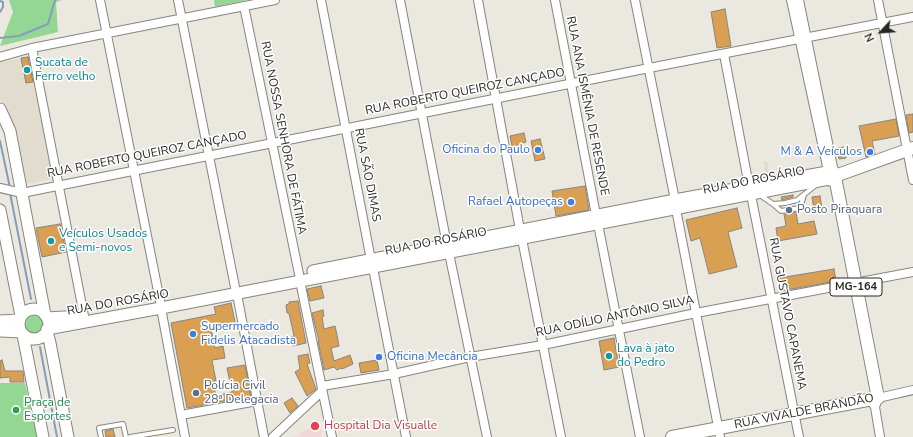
<!DOCTYPE html>
<html>
<head>
<meta charset="utf-8">
<style>
  body { margin:0 }
  #map { position:relative; width:913px; height:437px; overflow:hidden; background:#eae8df; font-family:"Nunito Sans",sans-serif }
  canvas { display:block }
  .north { position:absolute; left:861px; top:12px; width:40px; height:40px; -webkit-text-stroke:3px #fff; paint-order:stroke; rotate:244deg; font-size:11px; font-weight:700; line-height:16px; text-align:center; color:#282724 }
  .north::after { content:''; display:block; margin:auto; width:14px; height:18px; background:#282724; clip-path:polygon(50% 0,100% 100%,50% 72%,0 100%) }
</style>
</head>
<body>
<div id="map">
<canvas width="913" height="437"></canvas>
<div class="north">N</div>
</div>
<script>
const ctx = document.querySelector('canvas').getContext('2d');
ctx.lineJoin = 'round';
function fill(path, color) {
  ctx.fillStyle = color;
  ctx.fill(path, 'evenodd');
}
function shape(rows) {
  const path = new Path2D();
  for (const r of rows) {
    if (r.length === 3) {
      path.moveTo(r[0] + r[2], r[1]);
      path.arc(r[0], r[1], r[2], 0, 2 * Math.PI);
      continue;
    }
    path.moveTo(r[0], r[1]);
    for (let i = 2; i < r.length; i += 2) path.lineTo(r[i], r[i + 1]);
  }
  return path;
}
function trace(path, color, width, dash) {
  ctx.strokeStyle = color;
  ctx.lineWidth = width;
  ctx.lineCap = dash ? 'butt' : 'round';
  ctx.setLineDash(dash || []);
  ctx.stroke(path);
}
function label(font, color, halo, rows, align = 'center') {
  ctx.font = font + ' "Nunito Sans",sans-serif';
  ctx.lineWidth = 3;
  ctx.setLineDash([]);
  ctx.textBaseline = 'middle';
  ctx.strokeStyle = halo;
  ctx.fillStyle = color;
  for (const [text, x, y, turn = 0] of rows) {
    ctx.save();
    ctx.translate(x, y);
    ctx.rotate((+turn || 0) * Math.PI / 180);
    ctx.textAlign = isNaN(turn) ? turn : align;
    if (halo) ctx.strokeText(text, 0, 0);
    ctx.fillText(text, 0, 0);
    ctx.restore();
  }
}
fill(shape([
  [29,57,53,179,27,184,15,132,5,107,0,99,0,62],
  [764,161,767,161,770,177,766,177]
]), '#e1dccd');
fill(shape([
  [319,419,322,437,292,437,300,435,300,432,309,429,309,422]
]), '#f2d7d8');
fill(shape([
  [9,0,62,0,56,2,58,32,0,46,13,12],
  [214,0,247,0,215,7],
  [34,324,10],
  [0,383,25,383,37,437,0,437]
]), '#94d794');
trace(shape([
  [0,1,3,2,3,7,0,12],
  [0,38,19,36,48,24,55,0],
  [0,141,10,188],
  [10,193,31,299],
  [40,347,57,437]
]), '#869dba', 2);
const building = shape([
  [725,9,731,46,717,48,711,12,725,9],
  [28,57,33,82,26,83,21,58,28,57],
  [913,114,913,132,909,133,906,115,913,114],
  [896,119,899,136,872,141,875,154,866,157,859,126,896,119],
  [524,133,526,142,520,144,521,149,513,151,510,136,524,133],
  [540,139,545,159,535,161,531,141,540,139],
  [843,147,846,158,839,159,836,149,843,147],
  [585,186,589,210,556,216,552,191,585,186],
  [793,195,793,197,782,200,781,197,793,195],
  [820,196,822,208,814,210,812,197,820,196],
  [737,208,742,228,728,232,737,267,709,274,700,238,691,241,686,220,737,208],
  [796,212,798,224,814,221,817,234,778,241,776,228,786,226,784,214,796,212],
  [60,224,66,252,42,257,36,228,60,224],
  [834,269,836,281,781,291,779,278,834,269],
  [321,286,324,298,310,301,307,289,321,286],
  [298,301,306,343,293,346,291,337,294,336,289,313,287,313,286,305,289,304,289,302,298,301],
  [231,303,235,322,211,329,215,348,223,346,225,358,212,360,216,381,213,381,216,396,232,392,227,368,245,365,251,396,187,408,171,323,216,314,214,307,231,303],
  [323,310,324,316,322,317,324,329,335,326,337,335,339,346,331,348,334,361,350,355,353,364,342,369,341,368,337,370,334,367,324,370,318,341,319,341,312,313,323,310],
  [614,338,619,367,604,370,599,341,614,338],
  [308,354,310,363,307,364,316,389,307,396,295,372,300,369,298,356,308,354],
  [2,360,5,371,23,371,24,382,10,382,10,377,0,378,0,361,2,360],
  [377,360,379,370,361,373,359,363,377,360],
  [292,398,298,406,290,413,284,403,292,398],
  [113,429,115,437,106,437,105,431,113,429]
]);
fill(building, '#d99f52');
trace(building, '#8a847e', 1);
const lane = shape([
  [760,195,773,204,785,203,797,200,816,185],
  [773,204,781,211,800,208,804,195],
  [101,437,99,428,123,424,126,437],
  [130,437,173,430]
]);
const street = shape([
  [100,0,160,301],
  [178,0,235,287],
  [321,0,371,260],
  [400,0,447,245],
  [478,0,520,230],
  [555,0,596,215],
  [635,0,675,200],
  [791,0,828,171],
  [799,0,834,172],
  [878,0,913,180],
  [244,6,299,274],
  [32,48,84,316],
  [724,54,749,186],
  [0,57,32,48,275,0],
  [0,188,22,193,649,68,913,17],
  [751,195,799,437],
  [676,209,720,437],
  [598,224,640,437],
  [522,239,561,437],
  [449,253,487,437],
  [373,268,406,437],
  [300,281,332,437],
  [237,294,264,437],
  [161,308,185,437],
  [322,386,394,374,470,357,543,345,696,313,913,272],
  [873,404,875,407,880,437],
  [875,407,878,398,913,390],
  [181,415,257,401],
  [273,437,322,391]
]);
const secondary = shape([
  [0,109,10,131,45,315],
  [0,210,21,316],
  [313,271,675,200,827,172],
  [34,324,15],
  [47,318,82,316],
  [0,321,19,320],
  [47,329,161,308,829,179],
  [0,331,21,332],
  [47,331,50,343,68,437],
  [23,335,43,437]
]);
const primary = shape([
  [830,175,4.5],
  [835,176,913,148],
  [672,437,878,398,835,177]
]);
trace(lane, '#87857d', 6);
trace(street, '#87857d', 10);
trace(secondary, '#87857d', 13);
trace(primary, '#87857d', 14);
trace(lane, '#fff', 4);
trace(street, '#fff', 8);
trace(secondary, '#fff', 11);
trace(primary, '#fff', 12);
for (const [x, y, r, color] of [
  [27,70,4,"#0f9aa8"],
  [538,150,4,"#3f7fe0"],
  [870,152,4,"#3f7fe0"],
  [571,202,4,"#3f7fe0"],
  [789,210,4,"#5c6f8a"],
  [51,241,4,"#0f9aa8"],
  [193,334,4,"#3f7fe0"],
  [609,356,4,"#0f9aa8"],
  [379,357,4,"#3f7fe0"],
  [196,393,4,"#5c6f8a"],
  [16,410,4,"#2e9e5b"],
  [315,426,5,"#e0444e"]
]) {
  const dot = new Path2D();
  dot.arc(x, y, r, 0, 2 * Math.PI);
  ctx.fillStyle = color;
  ctx.fill(dot);
  trace(dot, '#fff', 1.5);
}
for (const [x, y, w] of [
  [856,287,52]
]) {
  const box = new Path2D();
  box.roundRect(x - w / 2, y - 9, w, 18, 3);
  ctx.fillStyle = '#fff';
  ctx.fill(box);
  trace(box, '#282724', 1);
}
label('bold 11px', '#282724', null, [
  ["MG-164",856,287]
]);
label('12px', '#0d838f', '#fff', [
  ["Sucata de",35,63],
  ["Ferro velho",35,77],
  ["Veículos Usados",59,234],
  ["e Semi-novos",59,248],
  ["Lava à jato",617,349],
  ["do Pedro",617,363]
], 'left');
label('12px', '#282724', '#fff', [
  ["RUA ROBERTO QUEIROZ CANÇADO",465,92,-11],
  ["RUA ANA ISMÊNIA DE RESENDE",587,106,79],
  ["RUA NOSSA SENHORA DE FÁTIMA",283,138,79],
  ["RUA ROBERTO QUEIROZ CANÇADO",147,155,-11],
  ["RUA SÃO DIMAS",367,175,79],
  ["RUA DO ROSÁRIO",754,181,-11],
  ["RUA DO ROSÁRIO",436,242,-11],
  ["RUA DO ROSÁRIO",118,303,-10],
  ["RUA GUSTAVO CAPANEMA",787,314,79],
  ["RUA ODÍLIO ANTÔNIO SILVA",615,317,-12],
  ["RUA VIVALDE BRANDÃO",804,412,-11]
]);
label('12px', '#366cbe', '#fff', [
  ["Oficina do Paulo",530,150],
  ["M & A Veículos",862,152],
  ["Rafael Autopeças",563,202],
  ["Supermercado",201,327,"left"],
  ["Fidelis Atacadista",201,341,"left"],
  ["Oficina Mecância",387,357,"left"]
], 'right');
label('12px', '#4e5e75', '#fff', [
  ["Posto Piraquara",797,210],
  ["Polícia Civil",204,386],
  ["28ª Delegacia",204,400]
], 'left');
label('12px', '#27864d', '#fff', [
  ["Praça de",24,403],
  ["Esportes",24,417]
], 'left');
label('12px', '#be3a42', '#fff', [
  ["Hospital Dia Visualle",324,426]
], 'left');
</script>
</body>
</html>
